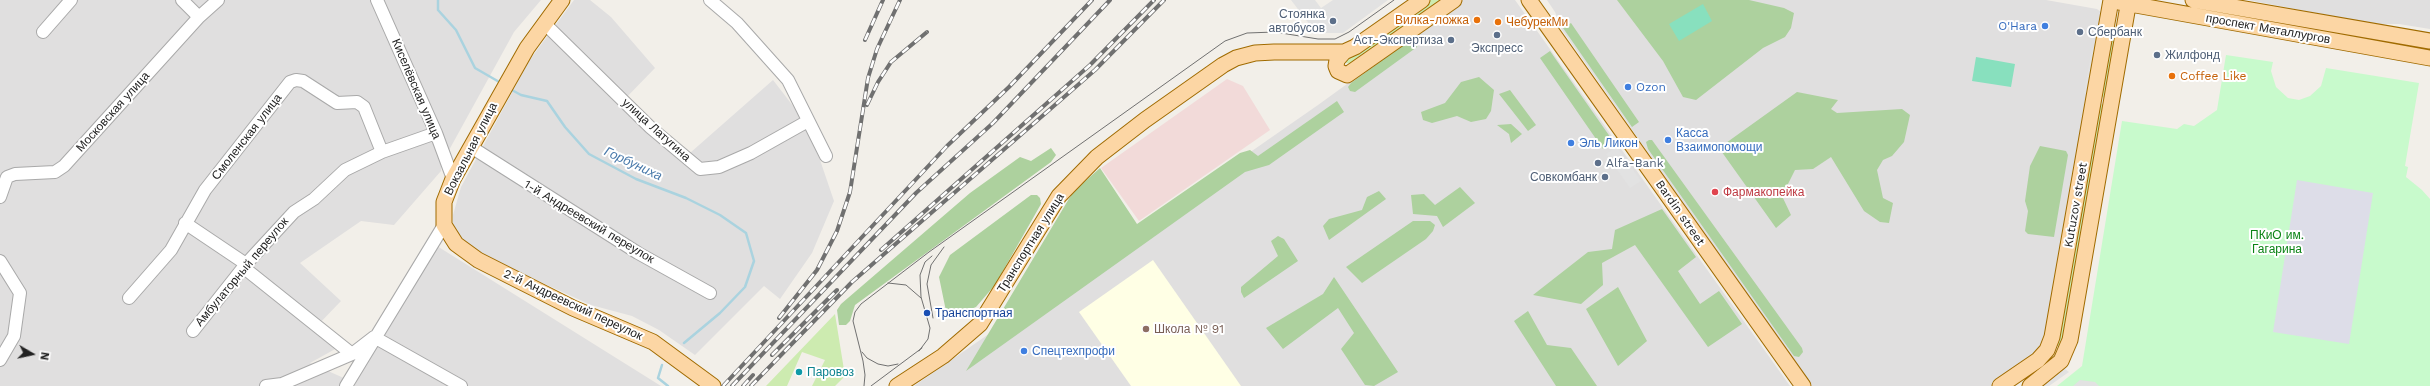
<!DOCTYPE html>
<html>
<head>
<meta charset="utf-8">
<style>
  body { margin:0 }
  #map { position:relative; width:2430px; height:386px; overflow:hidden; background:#f2efe9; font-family:"Work Sans",sans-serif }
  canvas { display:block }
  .north { position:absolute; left:12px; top:334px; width:40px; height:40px; -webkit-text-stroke:3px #fff; paint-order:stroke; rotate:99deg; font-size:11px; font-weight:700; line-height:16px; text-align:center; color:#222 }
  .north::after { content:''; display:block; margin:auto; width:14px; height:18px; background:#222; clip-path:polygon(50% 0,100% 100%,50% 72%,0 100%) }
</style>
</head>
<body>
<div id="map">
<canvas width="2430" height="386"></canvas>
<div class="north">N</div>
</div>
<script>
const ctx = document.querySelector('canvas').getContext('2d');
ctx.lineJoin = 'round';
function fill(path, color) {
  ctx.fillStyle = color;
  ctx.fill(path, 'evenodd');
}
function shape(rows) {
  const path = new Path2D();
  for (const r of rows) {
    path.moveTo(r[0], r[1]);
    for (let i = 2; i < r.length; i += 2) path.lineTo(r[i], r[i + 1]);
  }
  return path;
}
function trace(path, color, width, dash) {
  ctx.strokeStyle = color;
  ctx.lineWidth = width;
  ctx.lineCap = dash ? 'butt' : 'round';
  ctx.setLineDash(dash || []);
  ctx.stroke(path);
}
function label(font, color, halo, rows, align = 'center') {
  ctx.font = font + ' "Work Sans",sans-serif';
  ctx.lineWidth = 4;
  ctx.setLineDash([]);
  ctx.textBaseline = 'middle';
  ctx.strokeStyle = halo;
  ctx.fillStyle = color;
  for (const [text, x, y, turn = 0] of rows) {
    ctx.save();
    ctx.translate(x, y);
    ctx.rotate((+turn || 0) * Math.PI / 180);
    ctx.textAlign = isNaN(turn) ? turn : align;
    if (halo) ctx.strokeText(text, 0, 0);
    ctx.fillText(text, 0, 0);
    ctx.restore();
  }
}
fill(shape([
  [0,0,373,0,442,158,441,171,394,225,361,221,300,263,341,301,315,328,337,348,310,363,346,379,342,386,0,386],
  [382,0,541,0,514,32,448,152],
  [574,0,590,0,611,17,655,68,621,103,682,160,773,80,800,115,819,157,834,201,812,253,780,299,764,286,695,355,659,330,632,316,591,305,490,259,462,239,453,229,453,215,461,187,529,61],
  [1463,0,1515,0,1790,386,914,386,1318,105],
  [1547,0,2046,0,2097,9,2101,12,2049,334,2035,355,1991,386,1812,386,1562,30,1555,12],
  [2248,0,2430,0,2430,29,2399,24,2373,24],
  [437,246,661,386,354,386,376,345]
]), '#e0dfdf');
fill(shape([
  [1227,79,1243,86,1270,130,1139,221,1101,168]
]), '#f2dad9');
fill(shape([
  [1153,260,1241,386,1131,386,1079,312]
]), '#ffffe5');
fill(shape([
  [1430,0,1443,0,1351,64,1346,63,1347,59],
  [2111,27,2119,28,2106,97,2104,98,2100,95],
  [2101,104,2104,105,2065,344,2060,348,2057,345,2098,105],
  [835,314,845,376,835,386,812,386,825,360,802,352,787,386,766,386]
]), '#cdebb0');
fill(shape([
  [1617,0,1749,0,1784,8,1794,13,1791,28,1785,37,1763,48,1696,100,1683,97,1663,61],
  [1571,23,1639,122,1632,127,1563,28],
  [1411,39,1414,39,1418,43,1417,47,1355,92,1350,91,1348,87,1351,83],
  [1550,51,1613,141,1603,149,1540,58],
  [1479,77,1494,90,1491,111,1486,119,1471,122,1457,116,1432,123,1423,120,1421,112,1445,103,1461,82],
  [1510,90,1536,125,1528,131,1499,94],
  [1797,92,1838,100,1831,109,1837,113,1902,109,1910,115,1904,142,1892,156,1883,160,1877,170,1883,198,1893,203,1889,223,1880,222,1864,211,1831,157,1813,169,1795,170,1786,188,1763,187,1762,193,1769,199,1782,196,1791,215,1776,228,1719,148],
  [1337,101,1344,112,1269,165,1245,172,966,371,1073,192,1100,168,1137,224,1240,153,1250,150,1258,156],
  [1511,124,1522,134,1511,143,1509,134,1497,125],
  [1649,140,1652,140,1802,348,1803,352,1799,357,1794,356,1648,149,1646,142],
  [2040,146,2066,151,2068,155,2054,237,2028,234,2025,231,2028,211,2025,201,2030,166],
  [1051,148,1056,155,1051,162,855,305,850,321,846,325,839,325,837,310,841,304,970,193,1020,157,1031,161],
  [1460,187,1475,203,1443,227,1437,216,1413,214,1411,195,1424,194,1435,205],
  [1379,191,1386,199,1329,240,1323,226,1329,219,1362,210,1367,197],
  [1031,195,1037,195,1040,198,1041,204,995,285,976,307,961,313,946,311,939,277,950,255],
  [1662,209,1696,257,1678,271,1700,304,1719,291,1742,324,1708,347,1635,245,1602,263,1603,285,1581,304,1533,295,1588,252,1612,249,1615,230],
  [1413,221,1430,221,1435,225,1433,231,1426,239,1362,283,1346,267],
  [1278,236,1284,239,1298,261,1244,298,1241,292,1241,287,1278,256,1271,241],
  [1334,277,1398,372,1374,386,1365,385,1341,349,1354,333,1338,308,1283,349,1266,328,1323,294],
  [1618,287,1647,341,1618,366,1586,309],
  [1528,311,1547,345,1571,348,1597,386,1556,386,1514,321]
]), '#add19e');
fill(shape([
  [2226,55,2273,62,2271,71,2276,87,2288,98,2299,100,2310,96,2321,86,2326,68,2419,83,2405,166,2408,167,2406,177,2422,190,2430,199,2430,386,2057,386,2082,366,2122,121,2177,129,2184,124,2194,126,2217,110]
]), '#c8facc');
fill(shape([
  [1703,4,1712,21,1679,41,1669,24],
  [1976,57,2015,64,2011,87,1972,81]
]), '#88e0be');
fill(shape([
  [1291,0,1315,0,1321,8,1333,0,1388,0,1343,33,1316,33],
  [2092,48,2098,49,2090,94,2084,93],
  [1617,147,1641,181,1630,188,1606,154],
  [2061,366,2069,372,2049,386,2033,386],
  [2080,380,2095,382,2099,386,2073,386]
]), '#e2e2e2');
fill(shape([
  [2297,180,2373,193,2349,344,2273,332]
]), '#dddde8');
trace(shape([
  [438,0,438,10,456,30,475,68,501,83],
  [510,89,521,95,547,101,565,127,589,154,636,179,686,198,720,215,746,233,754,261,745,287,720,313,684,343],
  [662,365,658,378,668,386]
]), '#aad3df', 2.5);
const minor = shape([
  [182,0,199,17],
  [377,0,436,133,453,179],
  [710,0,737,23,788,80,826,156],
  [544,23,651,128,700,169,719,167,751,153,808,121],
  [43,32,71,0],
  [471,147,638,253,710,293],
  [0,197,7,177,15,174,55,172,64,166,199,17,218,0],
  [185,223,246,264],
  [0,261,20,293,14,336,0,360],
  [243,267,352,354],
  [129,298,171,250,205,190,290,82,296,80,303,81,337,103,357,102,364,107,382,152],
  [193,331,246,264,294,212,314,199,345,170,382,152,436,133],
  [266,386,282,384,352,354,374,337,461,386],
  [346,386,444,225]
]);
const major = shape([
  [562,0,527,48,453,179,444,202,444,225,456,244,478,260,573,308,653,342,713,386],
  [1529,0,1803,386],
  [2193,0,2430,41],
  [2119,2,2430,58],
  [1344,52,1337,60,1336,66,1338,71,1347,75,1454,0],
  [897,386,943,356,980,324,1059,196,1097,157,1145,120,1223,65,1236,58,1255,53,1274,52,1344,52,1355,47,1422,0],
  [2000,386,2038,360,2047,350,2052,337,2111,0],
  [2030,386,2061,361,2070,340,2129,0]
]);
trace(minor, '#a9a9a9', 14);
trace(major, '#a06b00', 17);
trace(minor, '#fff', 12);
trace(major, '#fcd6a4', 15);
trace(shape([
  [888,283,906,285,921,298],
  [933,318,927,284,931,265,944,247],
  [919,351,928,339,930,328,921,297,920,275,925,262,932,256],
  [862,352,867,358,878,364,888,366,898,364],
  [864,386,865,375,863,361,853,321,855,312,861,304,929,252,1225,41,1247,33,1275,32,1318,39,1335,39,1349,32,1394,0],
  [871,386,922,348]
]), '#707070', 1);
const rail = shape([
  [865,40,883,0],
  [867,105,878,82,891,62,927,32],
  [881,250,1090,65,1154,0],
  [779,318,817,270,837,231,850,192,868,78,877,49,900,0],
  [772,355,837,290],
  [723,386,947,146,1009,87,1092,0],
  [732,386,916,193,993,123,1110,0],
  [743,386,753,375],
  [751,386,852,282,1095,70,1164,0]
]);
trace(rail, '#707070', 4);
trace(rail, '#fff', 2.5, [8]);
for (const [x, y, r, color] of [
  [1477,20,4,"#e8710a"],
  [1333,21,4,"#5c6f8a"],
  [1498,22,4,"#e8710a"],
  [2045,26,4,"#3f7fe0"],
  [2080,32,4,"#5c6f8a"],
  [1497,35,4,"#5c6f8a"],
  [1451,40,4,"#5c6f8a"],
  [2157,55,4,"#5c6f8a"],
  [2172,76,4,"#e8710a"],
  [1628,87,4,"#3f7fe0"],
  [1668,140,4,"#3f7fe0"],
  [1571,143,4,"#3f7fe0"],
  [1598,163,4,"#5c6f8a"],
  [1605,177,4,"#5c6f8a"],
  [1715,192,4,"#e0444e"],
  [927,313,4,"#1a4fb4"],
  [1146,329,4,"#8d6e63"],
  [1024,351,4,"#3f7fe0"],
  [799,372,4,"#0f9aa8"]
]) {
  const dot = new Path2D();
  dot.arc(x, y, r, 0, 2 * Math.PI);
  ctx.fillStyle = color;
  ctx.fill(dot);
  trace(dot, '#fff', 1.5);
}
label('12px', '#4e5e75', '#fff', [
  ["Стоянка",1325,14],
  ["автобусов",1325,28],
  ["Сбербанк",2088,32,"left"],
  ["Аст-Экспертиза",1443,40],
  ["Экспресс",1497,48,"center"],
  ["Жилфонд",2165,55,"left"],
  ["Alfa-Bank",1606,163,"left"],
  ["Совкомбанк",1597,177]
], 'right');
label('12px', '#c56008', '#fff', [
  ["Вилка-ложка",1469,20,"right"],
  ["ЧебурекМи",1506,22],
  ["Coffee Like",2180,76]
], 'left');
label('12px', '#366cbe', '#fff', [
  ["O'Hara",2037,26,"right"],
  ["Ozon",1636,87],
  ["Касса",1676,133],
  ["Взаимопомощи",1676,147],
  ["Эль Ликон",1579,143],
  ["Спецтехпрофи",1032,351]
], 'left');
label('12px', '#222', '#fff', [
  ["проспект Металлургов",2268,29,10],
  ["Киселёвская улица",416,89,67],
  ["Московская улица",113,112,-48],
  ["улица Латугина",656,130,42],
  ["Смоленская улица",247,137,-52],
  ["Вокзальная улица",471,149,-63],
  ["Kutuzov street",2076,205,-80],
  ["Bardin street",1680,213,55],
  ["1-й Андреевский переулок",589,222,31],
  ["Транспортная улица",1031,243,-58],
  ["Амбулаторный переулок",242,272,-50],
  ["2-й Андреевский переулок",573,305,25]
]);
label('12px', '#be3a42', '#fff', [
  ["Фармакопейка",1723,192]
], 'left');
label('12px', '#0c8416', '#fff', [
  ["ПКиО им.",2277,235],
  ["Гагарина",2277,249]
]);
label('12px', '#164399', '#fff', [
  ["Транспортная",935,313]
], 'left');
label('12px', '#785e54', '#fff', [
  ["Школа № 91",1154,329]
], 'left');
label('12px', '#0d838f', '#fff', [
  ["Паровоз",807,372]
], 'left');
label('italic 13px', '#4a7aab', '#fff', [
  ["Горбуниха",633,164,25]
]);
</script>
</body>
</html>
